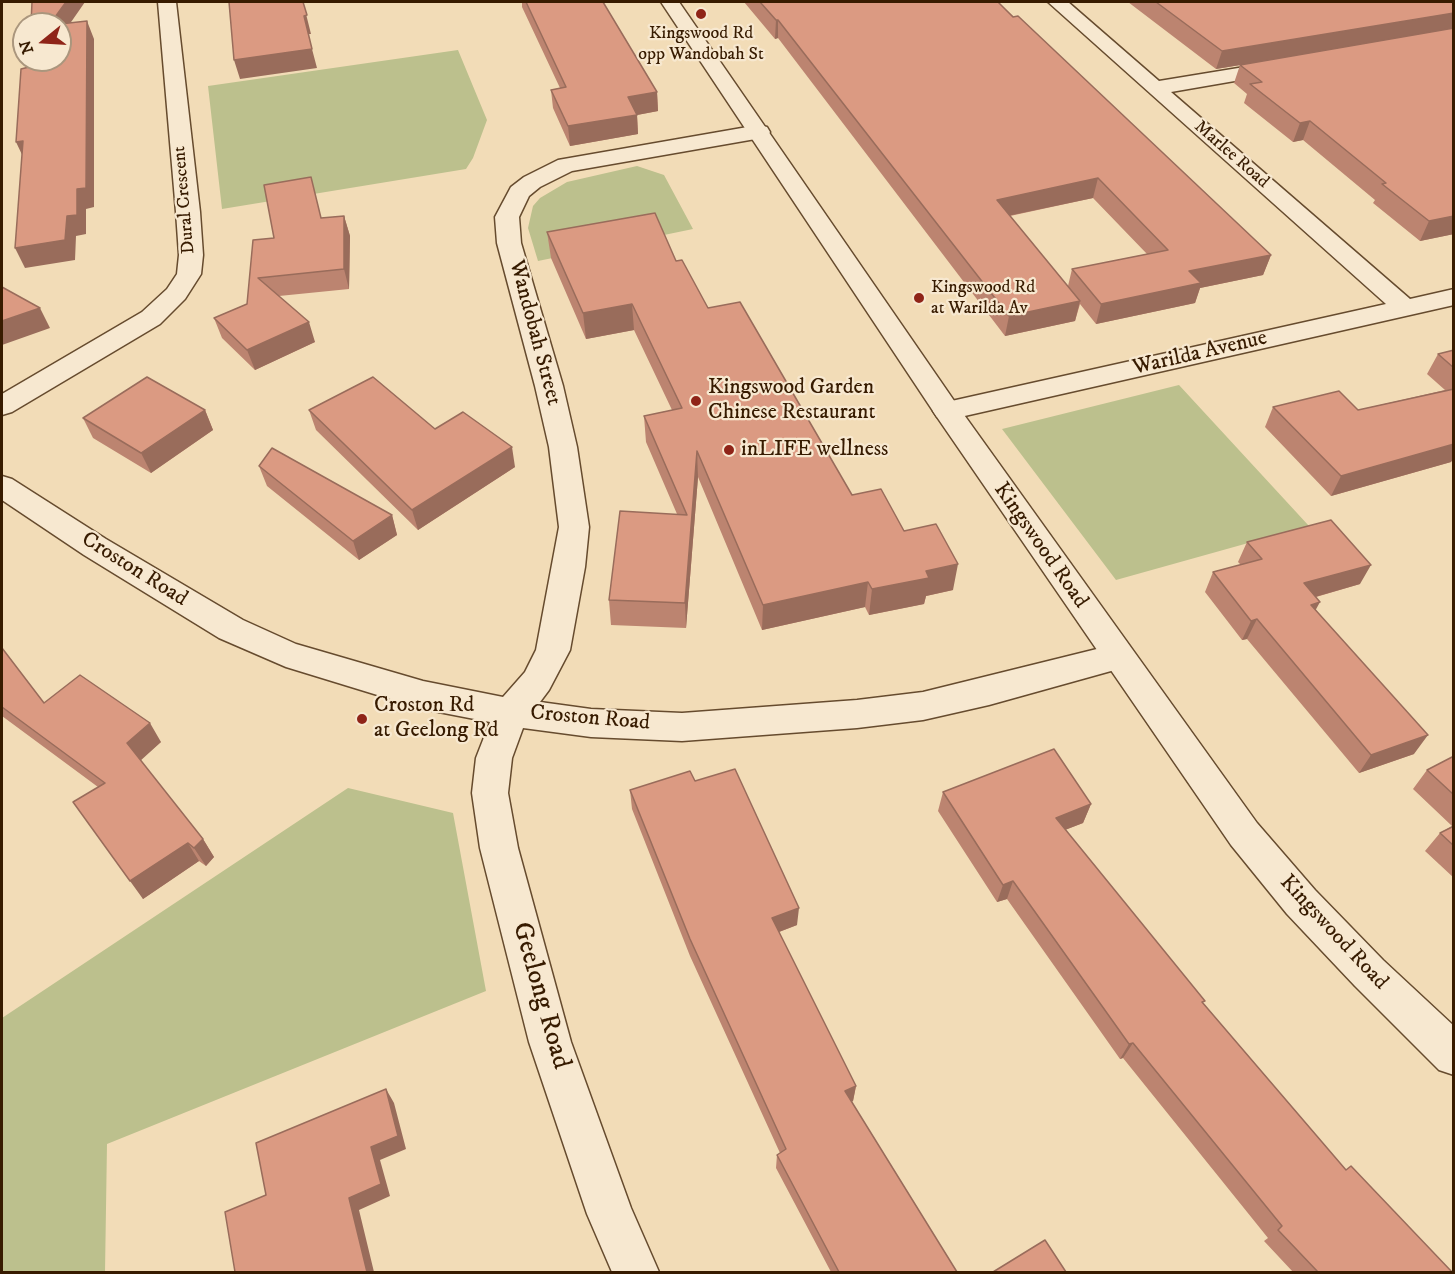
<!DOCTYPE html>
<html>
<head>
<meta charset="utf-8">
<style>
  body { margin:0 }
  #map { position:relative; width:1455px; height:1274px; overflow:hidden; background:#f2dcb7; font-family:"IM FELL DW Pica",serif }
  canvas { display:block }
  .frame { position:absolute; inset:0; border:3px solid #371b00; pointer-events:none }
  .north { position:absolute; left:12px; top:12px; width:60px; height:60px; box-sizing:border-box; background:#f7e8d0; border:2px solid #aa967d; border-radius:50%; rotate:252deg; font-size:16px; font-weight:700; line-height:24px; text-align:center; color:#371b00 }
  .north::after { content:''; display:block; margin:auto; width:21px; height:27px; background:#8f2418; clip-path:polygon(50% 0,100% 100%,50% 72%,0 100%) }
</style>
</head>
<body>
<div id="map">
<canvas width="1455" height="1274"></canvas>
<div class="frame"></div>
<div class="north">N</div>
</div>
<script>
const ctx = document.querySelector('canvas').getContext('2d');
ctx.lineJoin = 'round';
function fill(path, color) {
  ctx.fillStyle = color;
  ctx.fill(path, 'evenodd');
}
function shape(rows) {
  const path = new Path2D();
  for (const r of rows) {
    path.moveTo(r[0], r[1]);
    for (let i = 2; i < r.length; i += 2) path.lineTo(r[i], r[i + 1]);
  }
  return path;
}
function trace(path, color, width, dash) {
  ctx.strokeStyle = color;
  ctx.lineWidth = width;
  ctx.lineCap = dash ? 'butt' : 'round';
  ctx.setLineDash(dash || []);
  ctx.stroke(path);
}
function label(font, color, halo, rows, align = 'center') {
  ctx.font = font + ' "IM FELL DW Pica",serif';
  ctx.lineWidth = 4.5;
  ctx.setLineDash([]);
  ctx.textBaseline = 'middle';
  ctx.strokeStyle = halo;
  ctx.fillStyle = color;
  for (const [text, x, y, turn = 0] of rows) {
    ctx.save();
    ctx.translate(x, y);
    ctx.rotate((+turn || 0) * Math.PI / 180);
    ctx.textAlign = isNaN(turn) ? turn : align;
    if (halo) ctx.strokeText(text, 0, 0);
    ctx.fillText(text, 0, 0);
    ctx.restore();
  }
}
fill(shape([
  [458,50,487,120,473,158,466,169,222,209,208,86],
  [637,166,664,175,693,229,538,261,528,228,533,206,540,198,567,182],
  [1179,385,1309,526,1116,580,1002,429],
  [348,788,453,813,486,991,107,1144,105,1272,2,1272,2,1018]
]), '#bcc08d');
const minor = shape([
  [158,2,176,2,200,212,203,255,201,274,185,299,160,324,12,412,2,415,2,394,142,312,167,289,177,274,179,255,176,212,158,2],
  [1048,2,1068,2,1159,81,1281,61,1288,63,1291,67,1288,71,1281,73,1171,92,1410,299,1454,289,1454,305,947,420,937,417,933,411,937,405,947,402,1386,304,1048,2],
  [759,125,767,127,770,132,767,137,572,171,540,187,529,196,519,217,521,243,563,386,577,447,589,527,585,567,570,650,549,690,540,702,591,709,682,713,857,700,923,692,1117,644,1129,648,1134,657,1129,666,989,705,923,720,857,728,682,741,591,737,523,728,512,758,508,793,518,848,571,1042,631,1208,659,1272,612,1272,587,1214,529,1042,480,848,472,793,476,758,490,722,423,709,286,667,219,638,84,555,2,500,2,476,12,479,106,539,243,620,296,644,423,681,503,697,525,672,536,650,559,527,549,447,535,386,497,243,495,217,511,187,524,177,558,160,759,125]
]);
const tertiary = shape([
  [661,2,679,2,957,405,1257,823,1315,890,1383,960,1454,1026,1454,1075,1439,1070,1355,986,1287,914,1231,845,937,417,661,2]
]);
trace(minor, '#664b2e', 3);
trace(tertiary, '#664b2e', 3);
fill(minor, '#f7e8d0');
fill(tertiary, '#f7e8d0');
fill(shape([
  [522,2,603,2,657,92,658,111,637,115,638,134,570,146,553,108,551,90,560,88,522,7],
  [744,2,998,2,1271,255,1263,275,1200,288,1195,303,1096,324,1080,304,1075,321,1005,336,778,38,775,39],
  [1093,198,1147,254,1072,269,1068,286,1010,216],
  [1128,2,1454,2,1454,234,1420,241,1373,203,1375,200,1303,140,1293,142,1244,103,1247,94,1234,83,1240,65,1216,69],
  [344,216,350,236,349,289,279,296,315,342,255,370,222,338,214,318,247,304,274,238,322,218],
  [547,232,676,261,708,308,852,495,904,531,953,590,926,596,924,604,869,615,865,607,762,630,698,477,686,628,611,625,609,600,677,514,646,442,644,416,672,410,634,330,586,339,551,258],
  [1454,350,1454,457,1451,462,1331,496,1265,427,1273,407,1358,410,1445,390,1427,374,1438,354],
  [205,410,213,430,151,473,93,438,83,418],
  [309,410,435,429,515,467,418,530,316,430],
  [259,466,392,515,397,535,359,560,267,486],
  [1247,542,1360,584,1316,597,1316,610,1414,754,1359,773,1247,639,1242,640,1205,592,1213,572,1241,565,1238,562],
  [2,648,44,703,161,742,140,760,203,839,214,857,206,866,199,861,143,899,98,787,2,716],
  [1454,756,1454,878,1425,851,1440,833,1452,826,1413,789,1427,770],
  [695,781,797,925,779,932,856,1086,853,1101,851,1102,957,1272,831,1272,776,1168,777,1155,780,1153,690,956,632,809,630,790],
  [943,792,1091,804,1083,823,1065,830,1203,1003,1346,1170,1452,1272,1293,1272,1264,1241,1268,1238,1123,1058,1120,1059,1007,899,997,902,938,811]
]), '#bc8470');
fill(shape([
  [66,2,85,2,60,38,60,24,50,24],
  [303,2,311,34,308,34,317,68,240,79,234,60,304,16],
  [1454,13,1454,30,1216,69,1222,51],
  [776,20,778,20,778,38,775,39],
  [87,21,94,39,94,207,86,209,86,234,76,236,75,260,25,268,15,248,67,216],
  [657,92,658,111,637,115,638,134,570,146,568,126,628,97],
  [1310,121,1303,140,1293,142,1300,123],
  [23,141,25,161,16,142],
  [1098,178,1093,198,993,219,997,200],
  [344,216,350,236,349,289,344,269],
  [1454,216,1454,234,1420,241,1429,221],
  [1271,255,1263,275,1200,288,1195,303,1096,324,1101,304,1189,271],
  [1080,301,1075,321,1005,336,1009,316],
  [632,304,634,330,586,339,583,313],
  [40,308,50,328,2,345,2,321],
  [309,322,315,342,255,370,247,350],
  [205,410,213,430,151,473,141,453],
  [1454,444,1454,457,1451,462,1331,496,1341,476],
  [512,447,515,467,418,530,412,510],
  [697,451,698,477,686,628,685,603],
  [392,515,397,535,359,560,353,541],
  [958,564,953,590,926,596,924,604,869,615,872,589,926,571],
  [1371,565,1360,584,1294,603,1304,583],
  [868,582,865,607,762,630,763,605],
  [1320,602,1309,622,1311,605],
  [1257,619,1247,639,1242,640,1251,621],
  [150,723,161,742,139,762,127,743],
  [1428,735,1414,754,1359,773,1371,755],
  [1091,804,1083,823,1049,836,1056,818],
  [203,839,214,857,206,866,194,848],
  [188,843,199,861,143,899,130,881],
  [1013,881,1007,899,997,902,1003,885],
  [799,908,797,925,771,935,772,918],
  [1133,1043,1123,1058,1120,1059,1129,1044],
  [856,1086,853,1101,842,1106,845,1091],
  [386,1089,394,1103,406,1149,380,1160,390,1196,359,1210,374,1272,367,1272,349,1198,371,1147]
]), '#996c5b');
const building = shape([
  [32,2,66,2,50,24,31,24,32,2],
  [229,2,303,2,307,15,304,16,312,49,234,60,229,2],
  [526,2,603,2,657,92,628,97,637,115,568,126,551,90,566,87,526,2],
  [760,2,998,2,1013,17,1018,16,1271,255,1189,271,1201,283,1101,304,1072,269,1168,250,1098,178,997,200,1080,301,1009,316,778,20,776,20,760,2],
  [1156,2,1454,2,1454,13,1222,51,1156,2],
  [87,21,86,188,77,189,77,215,67,216,65,240,15,248,23,141,16,142,21,69,29,67,29,60,60,60,60,24,87,21],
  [1454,28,1454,216,1429,221,1382,184,1386,183,1310,121,1300,123,1250,84,1262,82,1240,65,1454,28],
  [311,177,321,218,344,216,344,269,258,278,309,322,247,350,214,318,247,304,253,240,274,238,264,185,311,177],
  [655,213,676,261,682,260,708,308,740,302,852,495,881,489,904,531,936,524,958,564,926,571,929,578,872,589,868,582,763,605,697,451,685,603,609,600,620,511,687,515,644,416,682,408,632,304,583,313,547,232,655,213],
  [2,287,40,308,2,321,2,287],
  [1454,350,1454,368,1438,354,1454,350],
  [147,377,205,410,141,453,83,418,147,377],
  [373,377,435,429,463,412,512,447,412,510,309,410,373,377],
  [1454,389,1454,444,1341,476,1273,407,1339,391,1358,410,1454,389],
  [272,448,392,515,353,541,259,466,272,448],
  [1331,520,1371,565,1304,583,1320,602,1311,605,1428,735,1371,755,1257,619,1251,621,1213,572,1262,559,1247,542,1331,520],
  [2,648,44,703,80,675,150,723,127,743,203,839,194,848,188,843,130,881,73,802,105,783,2,707,2,648],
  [1054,749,1091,804,1056,818,1205,1001,1202,1002,1346,1170,1351,1166,1452,1272,1318,1272,1278,1230,1282,1226,1133,1043,1129,1044,1013,881,1003,885,943,792,1054,749],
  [1454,756,1454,795,1427,770,1454,756],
  [735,769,799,908,772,918,856,1086,845,1091,957,1272,839,1272,777,1155,786,1149,690,939,630,790,690,771,695,781,735,769],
  [1454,826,1454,846,1440,833,1454,826],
  [386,1089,398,1136,371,1147,381,1184,349,1198,367,1272,235,1272,225,1212,266,1195,256,1143,386,1089],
  [1045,1240,1066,1272,993,1272,1045,1240]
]);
fill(building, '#db9a82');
trace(building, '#996c5b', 1.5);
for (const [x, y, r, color] of [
  [701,14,6,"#8f2418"],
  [919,298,6,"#8f2418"],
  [696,401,6,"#8f2418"],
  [729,450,6,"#8f2418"],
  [362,719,6,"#8f2418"]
]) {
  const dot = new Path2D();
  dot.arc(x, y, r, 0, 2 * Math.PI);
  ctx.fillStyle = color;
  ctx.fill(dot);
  trace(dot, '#f7e8d0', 2);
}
label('18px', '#371b00', '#f7e8d0', [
  ["Kingswood Rd",701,34],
  ["opp Wandobah St",701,55],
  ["Kingswood Rd",931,288,"left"],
  ["at Warilda Av",931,309,"left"]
]);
label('18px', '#371b00', '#f7e8d0', [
  ["Marlee Road",1231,155,41],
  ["Dural Crescent",185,200,-95]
]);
label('22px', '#371b00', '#f7e8d0', [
  ["Wandobah Street",534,333,75],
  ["Warilda Avenue",1200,354,-13],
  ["Kingswood Road",1040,546,55],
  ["Croston Road",134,570,32],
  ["Croston Road",590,719,5],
  ["Kingswood Road",1333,933,47]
]);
label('22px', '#371b00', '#f7e8d0', [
  ["Kingswood Garden",708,388],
  ["Chinese Restaurant",708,413],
  ["inLIFE wellness",741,450],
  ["Croston Rd",374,706],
  ["at Geelong Rd",374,731]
], 'left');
label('27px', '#371b00', '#f7e8d0', [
  ["Geelong Road",540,996,74]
]);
</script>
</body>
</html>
